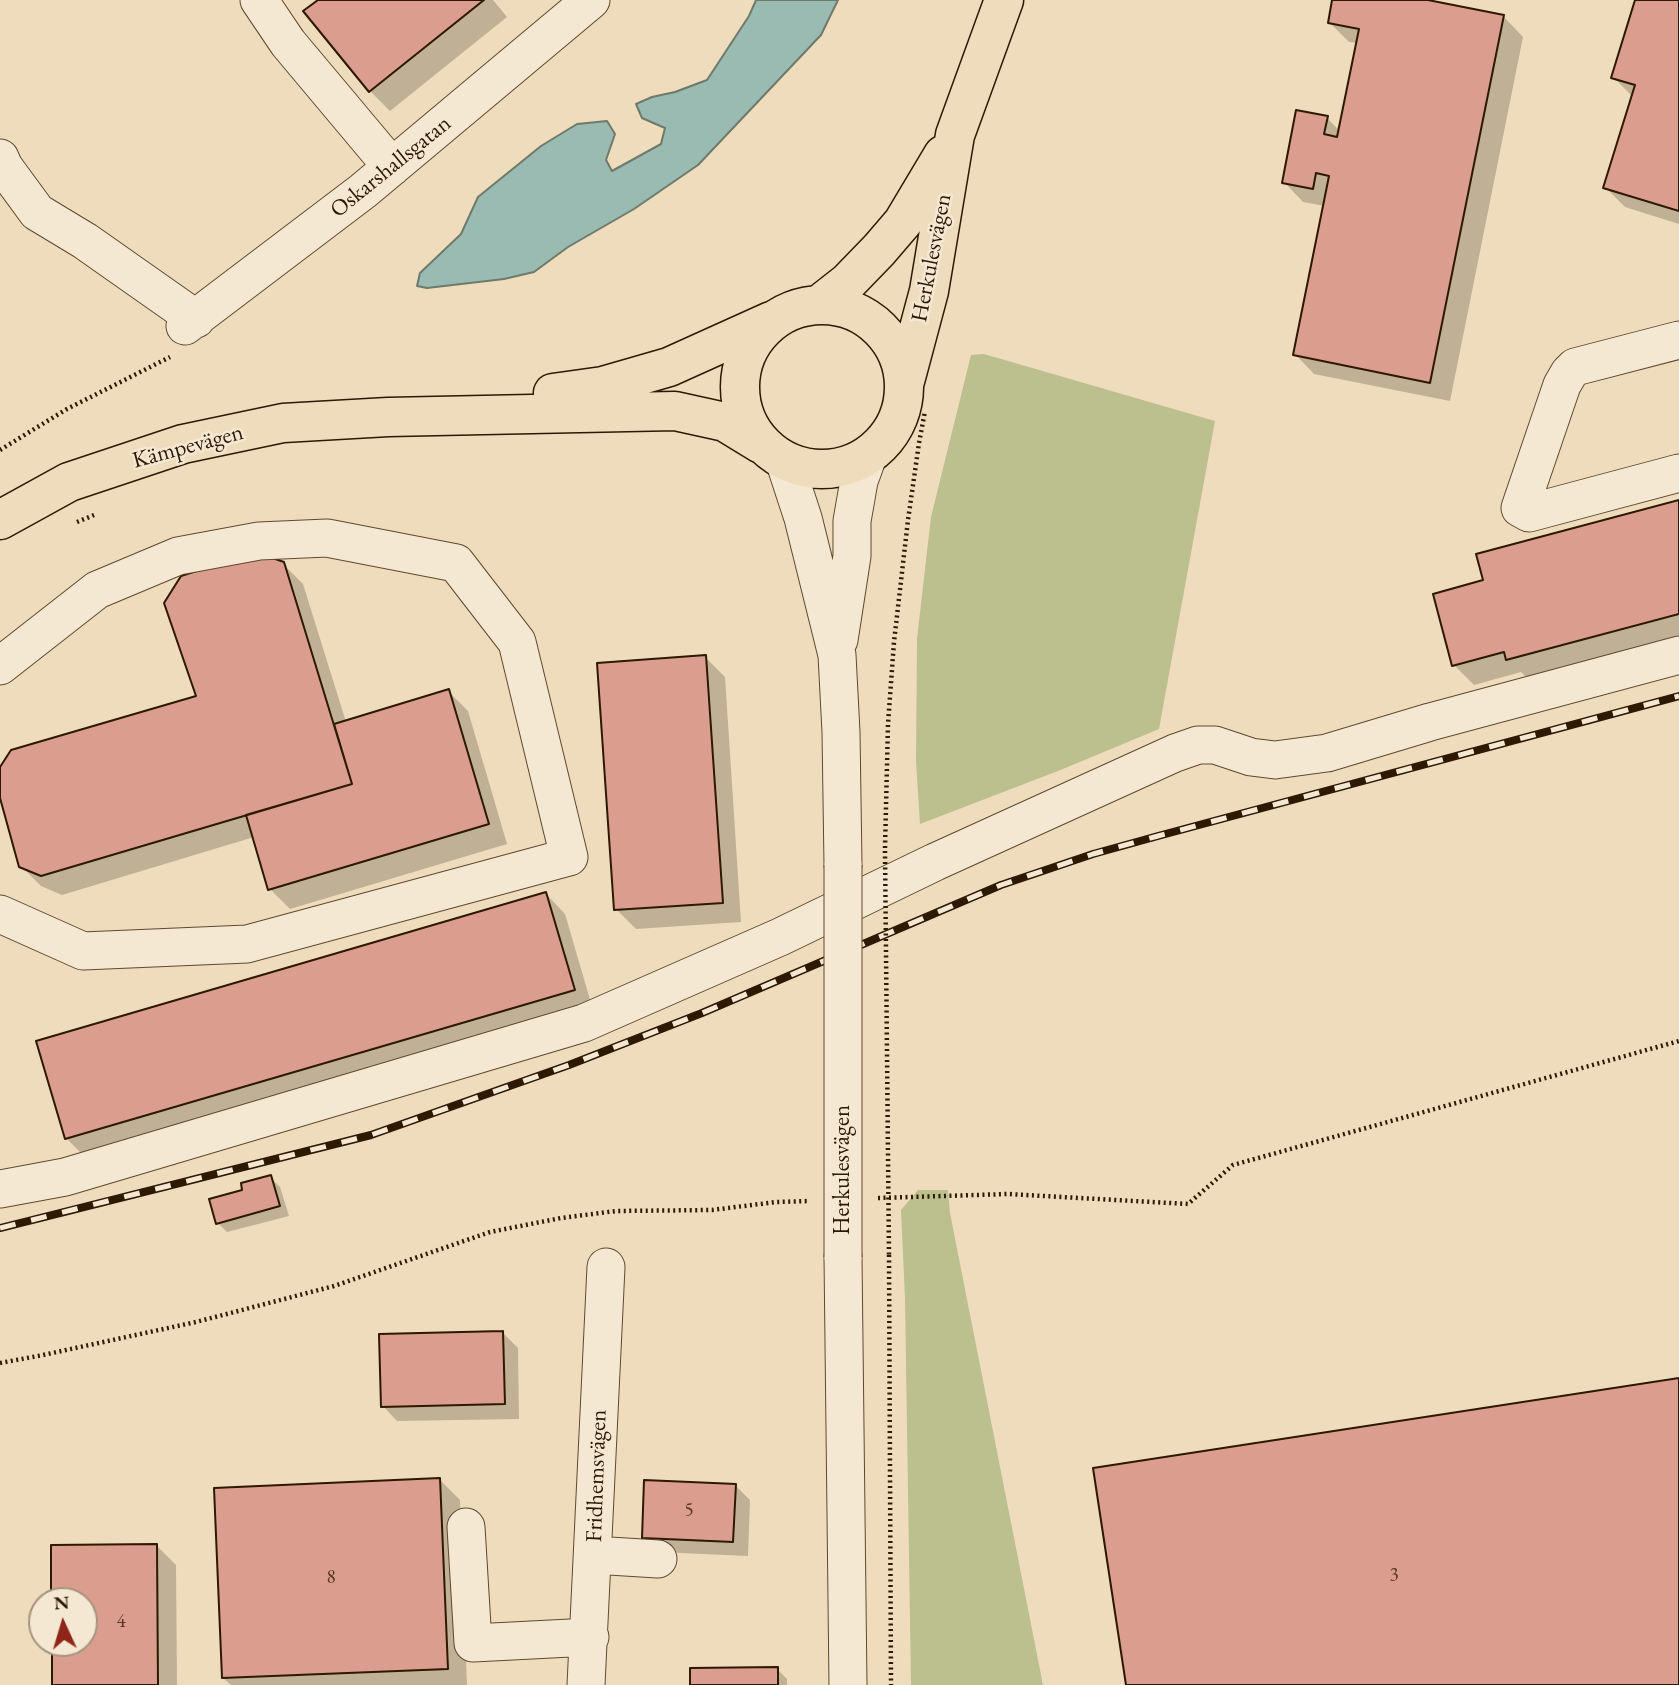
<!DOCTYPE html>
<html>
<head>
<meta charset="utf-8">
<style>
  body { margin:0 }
  #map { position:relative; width:1679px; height:1685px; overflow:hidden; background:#efdcbc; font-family:"EB Garamond",serif }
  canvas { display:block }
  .north { position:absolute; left:28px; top:1587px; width:70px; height:70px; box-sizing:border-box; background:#f5e8d3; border:2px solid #a5957f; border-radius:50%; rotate:356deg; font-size:19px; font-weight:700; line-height:28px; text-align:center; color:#2d1800 }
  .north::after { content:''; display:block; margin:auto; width:24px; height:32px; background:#8f2418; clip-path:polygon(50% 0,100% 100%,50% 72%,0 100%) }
</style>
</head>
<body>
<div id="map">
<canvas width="1679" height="1685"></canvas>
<div class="north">N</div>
</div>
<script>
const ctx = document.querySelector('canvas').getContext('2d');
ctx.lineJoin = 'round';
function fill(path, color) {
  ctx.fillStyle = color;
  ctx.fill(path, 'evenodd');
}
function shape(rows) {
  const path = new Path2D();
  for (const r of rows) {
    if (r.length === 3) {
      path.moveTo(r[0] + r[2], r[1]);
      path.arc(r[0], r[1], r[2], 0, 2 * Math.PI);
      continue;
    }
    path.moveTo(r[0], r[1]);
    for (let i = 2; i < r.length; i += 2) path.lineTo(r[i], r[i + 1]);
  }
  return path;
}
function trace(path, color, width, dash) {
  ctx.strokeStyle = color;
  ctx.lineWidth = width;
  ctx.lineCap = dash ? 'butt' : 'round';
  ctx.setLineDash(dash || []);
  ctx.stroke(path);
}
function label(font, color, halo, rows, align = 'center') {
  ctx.font = font + ' "EB Garamond",serif';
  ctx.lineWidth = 5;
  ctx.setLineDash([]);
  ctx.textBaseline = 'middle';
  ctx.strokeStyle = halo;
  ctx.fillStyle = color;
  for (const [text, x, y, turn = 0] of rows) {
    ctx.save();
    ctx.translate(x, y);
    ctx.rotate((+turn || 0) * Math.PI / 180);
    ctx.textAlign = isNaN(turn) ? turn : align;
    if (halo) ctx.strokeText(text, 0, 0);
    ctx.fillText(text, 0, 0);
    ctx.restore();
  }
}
fill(shape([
  [984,354,1215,421,1159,729,1058,771,920,824,916,761,917,639,931,517,971,355],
  [918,1190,948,1190,950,1213,1043,1685,911,1685,905,1298,901,1210]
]), '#bcbf8e');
const water = shape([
  [756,0,838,0,821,35,698,165,634,209,568,247,534,272,504,279,427,288,417,286,420,273,461,234,478,197,541,146,577,124,607,121,615,134,606,160,612,171,661,144,665,128,642,118,636,104,652,97,675,92,707,80,749,16,756,0]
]);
fill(water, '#9abbb2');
trace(water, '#6e7a6b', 2);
fill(shape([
  [320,0,493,0,507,17,390,111,370,91,306,12],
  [1334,0,1419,0,1504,17,1523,37,1450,401,1314,374,1295,354,1325,206,1303,202,1284,182,1327,118,1340,131,1358,43,1349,42,1329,22],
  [1637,0,1679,0,1679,224,1625,207,1605,187,1633,97,1613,77],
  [1679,502,1679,638,1528,679,1521,672,1474,685,1454,665,1486,582],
  [283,564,303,584,346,722,448,691,468,711,507,844,290,909,270,889,254,837,62,895,41,886,21,866,0,791,0,770,198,697],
  [705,657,725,677,741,922,636,929,616,909],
  [546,894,565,914,593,1010,86,1158,66,1138],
  [270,1177,280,1187,289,1216,227,1232,218,1223,245,1192],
  [503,1333,518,1348,519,1419,397,1421,383,1406],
  [440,1480,460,1500,467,1685,231,1685,223,1678],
  [735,1485,750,1500,748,1556,658,1552,643,1537],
  [156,1545,176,1565,177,1685,54,1685,53,1643,84,1643,84,1601,53,1601],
  [777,1669,787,1679,787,1685,692,1685]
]), '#0003');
const building = shape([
  [318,0,484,0,369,92,303,11,318,0],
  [1332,0,1428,0,1504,15,1430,383,1293,355,1329,176,1316,173,1313,189,1282,183,1296,110,1328,116,1324,134,1337,137,1359,29,1328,23,1332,0],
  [1635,0,1679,0,1679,211,1603,188,1635,85,1611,78,1635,0],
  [1679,500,1679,614,1506,660,1504,652,1452,666,1433,594,1483,580,1476,554,1679,500],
  [255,552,284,562,352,784,41,876,19,867,0,798,0,767,11,750,196,696,164,603,181,576,255,552],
  [706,655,723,903,614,910,597,663,706,655],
  [449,689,489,824,268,890,246,815,352,784,334,724,449,689],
  [546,892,575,990,65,1139,36,1041,546,892],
  [271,1175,280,1206,216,1224,209,1199,242,1190,241,1183,271,1175],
  [503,1331,505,1404,381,1407,379,1334,503,1331],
  [1679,1378,1679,1685,1126,1685,1093,1468,1679,1378],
  [440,1478,448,1669,222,1678,214,1488,440,1478],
  [644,1480,736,1484,733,1542,642,1538,644,1480],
  [157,1544,158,1685,52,1685,52,1643,84,1643,84,1601,51,1601,51,1545,157,1544],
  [778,1667,778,1685,690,1685,690,1668,778,1667]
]);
fill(building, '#db9d8d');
trace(building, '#2d1800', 2);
const minor = shape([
  [259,0,288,43,392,167],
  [0,158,4,167,37,212,85,241,196,319],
  [185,326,363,191,591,0],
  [1679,340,1575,367,1569,373,1562,385,1520,508,1529,513,1679,473],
  [784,460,803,518,837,655,841,732,843,865],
  [839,640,852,556,852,521,859,481,868,456],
  [0,666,97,590,178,556,259,541,327,538,456,563,517,642,569,857,247,944,83,951,0,914],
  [0,1189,65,1177,584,1023,780,937,935,862,1175,753,1198,745,1215,745,1251,757,1275,760,1327,753,1430,722,1679,655],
  [843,1257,848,1685],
  [466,1527,473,1643,590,1637],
  [593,1555,658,1559],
  [586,1685,606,1267]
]);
const major = shape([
  [820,304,848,282,879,250,903,222,943,155],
  [822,387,82],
  [905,381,929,291,955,135,1004,0],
  [553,393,603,386,669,367,771,321],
  [0,520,69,482,183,444,283,423,388,417,675,411,725,422,761,444]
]);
trace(minor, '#5e492f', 39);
trace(major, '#2d1800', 41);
trace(shape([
  [0,450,67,409,170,357],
  [77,522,94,515],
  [885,848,888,724,894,642,908,520,919,443,925,411],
  [878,1198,1008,1194,1188,1204,1233,1165,1679,1041],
  [889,1255,891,1685],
  [0,1363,43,1355,196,1322,334,1286,490,1232,561,1218,616,1211,712,1210,776,1202,810,1201]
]), '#2d1800', 4.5, [2, 3.5]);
trace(minor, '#f5e8d3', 37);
trace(major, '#efdcbc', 38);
const rail = shape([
  [0,1228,371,1135,569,1065,702,1013,1001,885,1093,854,1158,836,1679,696]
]);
trace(rail, '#2d1800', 8);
trace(rail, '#f5e8d3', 5, [16]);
const minorBridge = shape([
  [843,865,843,1257]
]);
trace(minorBridge, '#5e492f', 39, []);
trace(shape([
  [885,851,889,1255]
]), '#2d1800', 4.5, [2, 3.5]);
trace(minorBridge, '#f5e8d3', 37);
label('19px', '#583923', null, [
  ["5",689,1511],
  ["3",1394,1576],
  ["8",331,1578],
  ["4",121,1622]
]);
label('23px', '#2d1800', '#f5e8d3', [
  ["Oskarshallsgatan",391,167,-39],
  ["Herkulesvägen",932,258,-79],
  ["Kämpevägen",188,447,-15],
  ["Herkulesvägen",843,1170,-90],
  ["Fridhemsvägen",597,1476,-88]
]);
</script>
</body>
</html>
